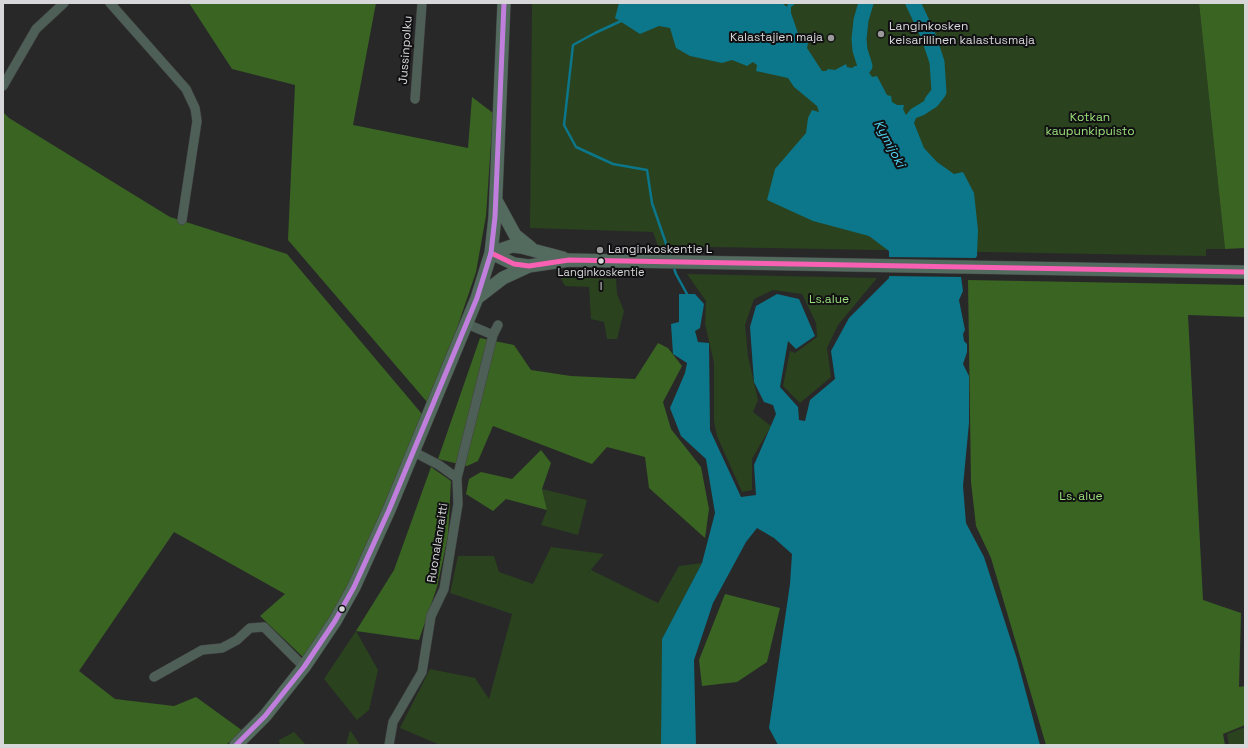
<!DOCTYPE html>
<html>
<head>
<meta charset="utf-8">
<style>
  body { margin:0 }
  #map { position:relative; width:1248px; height:748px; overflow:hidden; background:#282829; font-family:"Space Grotesk",sans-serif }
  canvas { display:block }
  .frame { position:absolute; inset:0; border:4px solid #d7d7d9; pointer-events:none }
</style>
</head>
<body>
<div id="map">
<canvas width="1248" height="748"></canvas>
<div class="frame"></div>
</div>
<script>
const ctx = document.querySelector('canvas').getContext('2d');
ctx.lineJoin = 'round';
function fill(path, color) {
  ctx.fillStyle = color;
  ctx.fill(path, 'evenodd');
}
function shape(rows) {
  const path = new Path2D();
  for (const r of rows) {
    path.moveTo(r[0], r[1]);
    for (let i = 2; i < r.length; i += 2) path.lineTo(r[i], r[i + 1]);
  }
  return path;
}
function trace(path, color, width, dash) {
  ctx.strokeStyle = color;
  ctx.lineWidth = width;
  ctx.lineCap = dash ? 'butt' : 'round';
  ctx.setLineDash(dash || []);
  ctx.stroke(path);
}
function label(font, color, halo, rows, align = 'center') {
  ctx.font = font + ' "Space Grotesk",sans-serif';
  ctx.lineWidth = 4;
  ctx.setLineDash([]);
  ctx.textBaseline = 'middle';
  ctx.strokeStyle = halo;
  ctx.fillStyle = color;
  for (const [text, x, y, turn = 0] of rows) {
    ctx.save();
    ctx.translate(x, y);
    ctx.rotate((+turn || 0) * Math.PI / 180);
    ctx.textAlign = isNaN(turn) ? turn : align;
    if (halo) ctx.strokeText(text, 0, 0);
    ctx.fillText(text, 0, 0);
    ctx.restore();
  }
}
fill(shape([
  [532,3,1199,3,1225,249,1206,249,1206,256,658,246,653,232,530,228],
  [687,274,877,278,838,325,827,348,831,377,800,403,783,386,790,351,795,353,817,337,816,323,802,294,773,290,754,299,745,325,748,356,758,400,753,412,771,426,752,459,752,490,742,492,717,436,714,421,714,363,705,324,706,301],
  [560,277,616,279,617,294,624,311,617,339,607,339,604,322,591,319,589,287,565,286],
  [542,489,587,500,578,535,541,525,547,510],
  [551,547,604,554,584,578,591,570,658,603,679,566,702,563,662,639,663,745,440,745,400,728,430,669,475,678,489,699,512,614,450,593,458,556,494,556,499,572,533,584],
  [356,631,378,670,369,710,357,720,324,679],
  [1245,727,1245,745,1229,745,1227,734],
  [350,730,360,745,346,745],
  [294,732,306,745,280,745,279,740]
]), '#2a421e');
fill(shape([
  [189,3,376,3,353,125,468,148,472,97,493,113,486,216,476,272,456,331,427,402,288,240,295,85,232,69],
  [1199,3,1245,3,1245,248,1225,249],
  [3,112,9,118,170,217,287,254,422,414,400,472,355,571,332,617,305,659,260,616,285,594,174,532,79,671,115,699,174,706,196,697,243,731,226,745,3,745],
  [968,280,1245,285,1245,317,1188,315,1203,600,1241,613,1239,687,1245,686,1245,725,1223,734,1225,745,1046,745,991,558,976,526,971,482],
  [480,338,514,345,531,370,571,376,635,379,658,343,668,348,682,366,663,402,671,429,701,467,709,509,705,538,649,488,645,457,607,447,592,464,493,426,478,461,467,466,438,459],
  [541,450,551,463,542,489,547,510,506,499,493,511,466,494,469,479,481,472,512,479],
  [431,467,451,481,448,536,437,587,419,640,356,631,394,570],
  [725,594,780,608,767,662,737,682,702,686,699,660]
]), '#3a6422');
fill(shape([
  [619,3,782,3,787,7,788,3,796,3,791,7,791,13,799,36,808,43,807,48,822,71,826,71,828,69,835,70,846,64,847,67,852,68,855,66,865,66,872,77,877,76,887,95,891,96,892,102,897,105,904,105,903,109,906,115,911,109,929,98,936,107,924,115,916,118,914,123,924,148,937,162,954,174,963,172,974,193,978,230,977,256,961,277,963,291,959,300,965,330,963,334,964,341,967,344,967,352,963,364,969,376,969,423,963,486,966,523,984,557,1017,659,1040,745,778,745,769,728,790,584,792,554,774,538,757,528,746,542,713,603,694,660,696,745,661,745,662,639,702,563,715,513,706,459,681,436,670,408,685,373,687,363,673,354,671,324,679,322,679,294,695,294,704,304,700,328,695,331,698,342,709,343,710,430,741,497,756,495,754,465,776,414,773,405,764,402,754,382,750,327,756,306,777,294,799,299,815,336,796,349,788,341,780,387,798,407,799,420,805,421,810,400,835,379,831,351,849,318,889,278,889,251,869,236,813,221,767,200,775,169,806,133,808,118,812,110,819,112,817,106,794,87,788,78,756,71,757,65,753,62,747,66,732,60,722,63,690,56,676,48,670,28,659,26,640,34,615,18]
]), '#0c768a');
fill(shape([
  [887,257,977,258,964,277,887,276]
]), '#282829');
trace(shape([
  [621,21,595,33,573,45,564,125,576,147,613,164,647,170,652,203,671,258],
  [673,265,676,274,687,294]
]), '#0c768a', 2.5);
trace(shape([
  [913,3,928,35,937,62,939,92,932,101],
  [865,66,860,50,859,39,861,20,866,3]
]), '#0c768a', 15);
const street = shape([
  [110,3,186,89,195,108,197,121,182,220],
  [3,86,36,29,64,3],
  [415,99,422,3],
  [467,324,493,335],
  [457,478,493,335,498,325],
  [154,677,202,650,222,648,237,640,250,628,264,627,304,667],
  [389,745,393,722,422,672,431,616,444,589,458,504,457,478,439,465,414,452]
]);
const secondary = shape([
  [497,202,515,235,531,248],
  [491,253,514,264,529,266,569,260,1245,272],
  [491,253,512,246,521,247,563,258],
  [477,298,503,278,529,266],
  [236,745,265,716,304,667,335,621,354,587,389,510,477,298,491,253,495,217,504,3]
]);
trace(street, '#444445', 10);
trace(secondary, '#444445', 14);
trace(street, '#4d5f56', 9);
trace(secondary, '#536b5f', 13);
trace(shape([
  [491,253,514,264,529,266,569,260,1245,272]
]), '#f860b3', 5);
trace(shape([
  [236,745,265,716,304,667,335,621,354,587,389,510,477,298,491,253,495,217,504,3]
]), '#c07fdc', 5);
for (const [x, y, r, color] of [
  [881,34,4,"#9a9a9b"],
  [831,38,4,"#9a9a9b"],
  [600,250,4,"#9a9a9b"],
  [601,261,3.5,"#d7d7d9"],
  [342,609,3.5,"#d7d7d9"]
]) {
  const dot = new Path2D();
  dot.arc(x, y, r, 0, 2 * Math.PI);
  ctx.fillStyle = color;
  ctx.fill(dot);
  trace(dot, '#101012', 1.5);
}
label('11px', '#d7d7d9', '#101012', [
  ["Langinkoskentie",601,273],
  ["I",601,287]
]);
label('12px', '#d7d7d9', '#101012', [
  ["Langinkosken",889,27],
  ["keisarillinen kalastusmaja",889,41],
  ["Kalastajien maja",823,38,"right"],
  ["Langinkoskentie L",608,250]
], 'left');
label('12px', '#d7d7d9', '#101012', [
  ["Jussinpolku",406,50,-86],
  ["Ruonalanraitti",438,543,-81]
]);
label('12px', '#9ce07b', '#101012', [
  ["Kotkan",1090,118],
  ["kaupunkipuisto",1090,132],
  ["Ls.alue",829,300],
  ["Ls. alue",1081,497]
]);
label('italic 13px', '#4fd2f0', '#101012', [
  ["Kymijoki",889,144,62]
]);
</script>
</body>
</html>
